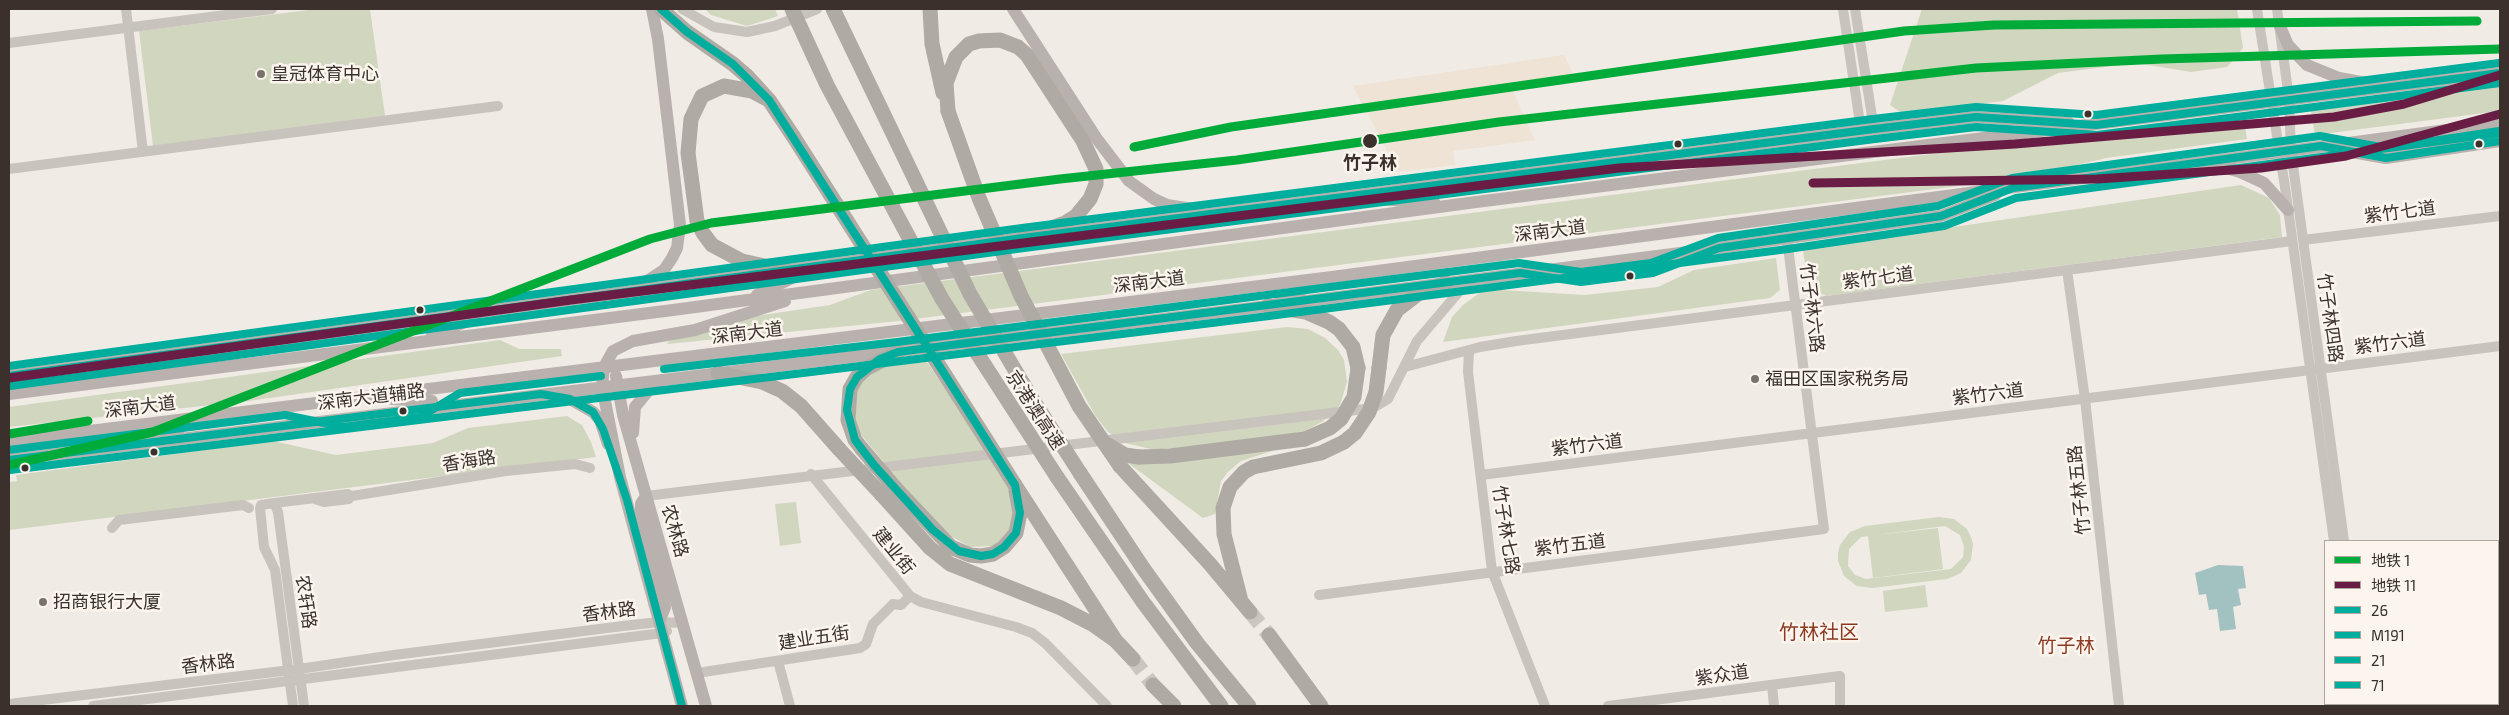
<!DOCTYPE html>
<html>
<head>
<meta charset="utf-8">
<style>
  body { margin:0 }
  #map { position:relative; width:2509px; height:715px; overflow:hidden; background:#f0ebe5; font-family:"Exo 2","Noto Sans SC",sans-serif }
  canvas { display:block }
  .frame { position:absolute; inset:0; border:10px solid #3b302b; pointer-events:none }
  .legend { position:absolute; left:2324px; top:540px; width:175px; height:165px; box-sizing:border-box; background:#fbf5ee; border:1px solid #aea6a0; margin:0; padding:6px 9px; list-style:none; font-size:15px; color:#3b302b }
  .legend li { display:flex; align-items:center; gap:10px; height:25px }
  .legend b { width:25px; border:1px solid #aea6a0 }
</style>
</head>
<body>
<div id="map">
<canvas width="2509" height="715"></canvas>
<div class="frame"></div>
<ul class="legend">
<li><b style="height:6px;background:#00ab39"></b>地铁 1</li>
<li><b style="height:6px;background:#6a1d44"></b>地铁 11</li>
<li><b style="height:6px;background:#01ad9c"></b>26</li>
<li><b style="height:6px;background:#01ad9c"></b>M191</li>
<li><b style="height:6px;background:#01ad9c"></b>21</li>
<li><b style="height:6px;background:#01ad9c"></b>71</li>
</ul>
</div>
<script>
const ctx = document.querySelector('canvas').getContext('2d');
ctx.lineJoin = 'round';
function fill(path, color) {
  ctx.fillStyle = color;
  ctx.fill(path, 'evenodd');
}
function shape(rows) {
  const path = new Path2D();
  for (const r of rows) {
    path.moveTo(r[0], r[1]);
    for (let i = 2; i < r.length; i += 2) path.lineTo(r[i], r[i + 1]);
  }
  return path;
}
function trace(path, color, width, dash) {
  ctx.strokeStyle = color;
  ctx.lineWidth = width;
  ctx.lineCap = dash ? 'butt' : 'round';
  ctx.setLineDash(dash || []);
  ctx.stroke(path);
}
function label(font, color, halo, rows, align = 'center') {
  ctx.font = font + ' "Exo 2","Noto Sans SC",sans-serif';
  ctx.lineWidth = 5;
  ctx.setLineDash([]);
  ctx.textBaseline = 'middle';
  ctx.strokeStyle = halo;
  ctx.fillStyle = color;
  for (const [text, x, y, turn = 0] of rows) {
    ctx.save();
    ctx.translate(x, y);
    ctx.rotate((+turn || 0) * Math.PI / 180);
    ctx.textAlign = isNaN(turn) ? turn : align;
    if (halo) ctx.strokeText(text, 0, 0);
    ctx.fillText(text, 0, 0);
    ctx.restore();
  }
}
fill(shape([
  [317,9,370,9,385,116,153,146,139,31],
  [705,9,775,9,778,16,747,26,711,15],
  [1922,9,2237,9,2243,48,2227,67,2191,72,2136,63,2058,73,2003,101,1903,114,1890,105],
  [2500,82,2500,111,2315,135,2311,111,2450,94],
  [2243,114,2247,139,2106,158,2029,177,899,321,667,344,669,341,756,316,830,305,871,290],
  [2241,185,2269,198,2280,215,2282,237,1826,296,1808,287,1803,249],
  [1776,258,1780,290,1770,298,1443,342,1452,317,1463,305,1485,289,1585,295,1658,287,1694,270],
  [1287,327,1308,329,1325,338,1338,350,1344,360,1347,382,1340,405,1322,422,1305,431,1276,437,1155,450,1125,443,1108,432,1095,415,1061,354],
  [500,340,519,349,561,349,562,356,249,401,9,427,9,407],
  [927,362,1012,489,1013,525,1000,541,992,546,970,547,949,535,934,523,858,431,851,403,862,378,882,366],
  [567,416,582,425,591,442,596,457,9,530,9,482,17,481,16,475,273,441,336,455,433,443,468,428],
  [1275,450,1241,461,1228,472,1221,481,1215,514,1203,518,1128,463,1152,464],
  [796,502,801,543,780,546,775,504],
  [1939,517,1954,519,1967,529,1971,537,1973,544,1971,560,1961,573,1947,579,1872,588,1857,586,1844,576,1838,561,1838,553,1840,545,1850,532,1865,526],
  [1945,526,1960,535,1964,546,1963,557,1951,569,1866,579,1855,575,1848,566,1849,549,1861,537],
  [1938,528,1943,569,1873,578,1868,536],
  [1925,585,1928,607,1885,612,1883,591]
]), '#d1d6bf');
fill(shape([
  [1564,55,1574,76,1511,87,1535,140,1453,151,1455,165,1398,172,1353,86]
]), '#eee3d5');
fill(shape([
  [2218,565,2243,566,2246,588,2238,589,2241,605,2233,607,2236,629,2220,631,2217,609,2209,610,2206,594,2199,595,2195,573]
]), '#a1c2c1');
trace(shape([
  [1250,612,1269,635],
  [1133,659,1153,685]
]), '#ccc6c0', 15, [15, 8]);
trace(shape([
  [126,9,143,152],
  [682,9,714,27,747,32,775,26,817,9],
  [1843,9,1861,130],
  [1855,9,1874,129],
  [2257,9,2285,187,2334,541],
  [2277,9,2289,99,2291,151,2344,541],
  [9,43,272,9],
  [9,169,498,106],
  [2303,240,2500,216],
  [2067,270,2085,399,2119,706],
  [1469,351,1468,372,1492,571,1545,706],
  [1405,367,1480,347,1516,341,2292,241],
  [811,474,910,596,921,602,1016,627,1032,633,1045,643,1107,706],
  [1481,475,2500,346],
  [352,496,506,471,575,464,590,468],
  [646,496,1373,408,1388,399,1417,341,1469,280],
  [274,503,278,512,304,706],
  [112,528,119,520,243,505,249,508],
  [2498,583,2500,583],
  [1319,595,1824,529,1787,239],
  [778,661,790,706],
  [697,673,860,648,866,644,873,624,893,604,901,605,910,596],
  [1772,685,1774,706],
  [9,704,299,669,394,655,623,626,659,622,682,623],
  [2362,704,2362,706],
  [93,706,662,633,667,631],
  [293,706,275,570,264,547,260,508,261,505,274,503,348,494,350,496,349,499,324,502,312,498],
  [1608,706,1840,676,1840,706]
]), '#c9c3be', 10);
trace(shape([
  [1013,9,1097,139,1129,181,1154,199,1167,205,1199,210],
  [2279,24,2288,45,2307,65,2339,78,2372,84],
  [2334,149,2386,158,2500,141],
  [2213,164,2240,172,2264,183,2288,210],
  [1369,199,1434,202],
  [636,288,664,270,672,258,677,248,680,225,658,39,652,9],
  [757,295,804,272],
  [1279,302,1315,283],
  [432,335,476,318],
  [9,376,1023,238,1874,129,1976,117,2069,123],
  [616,376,623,415,706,706],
  [9,394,673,310,1476,202,2500,73],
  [553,395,570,399,593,412,600,420,608,444],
  [392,399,432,401],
  [139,430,178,433],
  [633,433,635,407,653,385,662,380],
  [9,441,1332,277,2500,123],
  [9,460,1268,306,1719,248,1941,216,1995,195],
  [646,496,641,504,641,511,665,607,659,622],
  [682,706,620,477,602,386,604,367,613,351,633,341,695,330,785,301]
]), '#b8b1ad', 12);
trace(shape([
  [661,9,687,32,733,64,748,77,769,100,793,136],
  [930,9,932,44,943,93],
  [769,100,752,91,724,86,702,96,691,119,688,153,697,221,703,233,712,245,742,261,787,271],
  [948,111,946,83,956,57,969,44,979,41,1000,40,1018,47,1027,55,1083,141,1096,169,1096,184,1090,199,1076,216,1065,223,1023,238],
  [1268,306,1306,312,1329,322,1339,329,1353,347,1358,368],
  [1379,368,1383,335,1397,310,1419,293,1446,283],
  [718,373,762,382,782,391,801,406,839,449],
  [862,449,855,440,848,420,850,389,857,377,867,368,898,352],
  [1139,457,1170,456,1305,439],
  [1120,466,1209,563,1250,612],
  [1080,473,1143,568,1197,643,1249,706],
  [1057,477,1143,602,1221,706],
  [1015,485,1116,641,1133,659],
  [898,491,951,547,970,555,981,556,993,554,1004,547,1016,533,1020,513,1016,491],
  [882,495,930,548,950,564,1061,608,1092,624,1116,641],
  [1241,601,1224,534,1223,508,1230,487,1244,472,1253,467,1321,453,1344,442],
  [1269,635,1321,706],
  [1153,685,1174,706]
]), '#afaaa4', 15);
trace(shape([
  [792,9,827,85,942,299,1057,477],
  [833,9,970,294,1031,397,1080,473],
  [948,111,979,198,1021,296,1079,406,1120,466],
  [793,136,1015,485],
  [1305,439,1330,428,1341,419,1354,397,1358,368],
  [1344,442,1355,433,1369,412,1376,392,1379,368],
  [1108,445,1125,455,1139,457],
  [839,449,882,495],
  [862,449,898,491]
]), '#afaaa4', 15);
trace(shape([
  [661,9,687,32,733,64,769,100,928,348],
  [928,348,1015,485,1020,513,1016,533,1004,547,993,554,981,556,959,551,933,530,874,465,855,440,847,410,850,389,857,377,880,359,898,352,928,348],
  [928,348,1520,273,1581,282,1653,273,1719,248,1941,216,2013,188,2321,146,2386,158,2500,141],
  [9,376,1023,238,1874,129,1976,117,2096,125,2500,73]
]), '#01ad9c', 8);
trace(shape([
  [10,386,1024,248,1875,139,1976,127,2097,135,2500,83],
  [10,470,1269,316,1788,249,1944,226,2016,198,2500,133]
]), '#01ad9c', 8);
trace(shape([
  [9,366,1022,228,1873,119,1976,107,2096,115,2499,63],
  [664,369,897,342,1519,263,1581,272,1651,263,1718,238,1938,206,2012,178,2320,136,2386,148,2499,131],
  [9,450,285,415,344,427,420,417,460,393,601,376]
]), '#01ad9c', 8);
trace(shape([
  [9,460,541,394,570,399,593,412,603,429,627,500,682,706]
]), '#01ad9c', 8);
trace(shape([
  [1134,147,1231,127,1904,31,1994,25,2477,21],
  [9,434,88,421],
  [9,465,153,432,650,239,711,223,1060,179,1237,160,1499,122,1976,68,2162,59,2500,49]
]), '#00ab39', 9);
trace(shape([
  [1813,183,2097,179,2261,168,2346,156,2500,114],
  [9,378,571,300,1619,168,2015,144,2334,117,2404,104,2500,75]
]), '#6a1d44', 9);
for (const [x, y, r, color] of [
  [261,74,5,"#7a716c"],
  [2088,114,4.5,"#3b302b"],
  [1370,141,8,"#3b302b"],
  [1678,144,4.5,"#3b302b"],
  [2479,144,4.5,"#3b302b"],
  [1630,276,4.5,"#3b302b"],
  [420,310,4.5,"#3b302b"],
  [1755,379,5,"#7a716c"],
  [403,411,4.5,"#3b302b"],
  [154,452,4.5,"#3b302b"],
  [25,468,4.5,"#3b302b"],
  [43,602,5,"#7a716c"]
]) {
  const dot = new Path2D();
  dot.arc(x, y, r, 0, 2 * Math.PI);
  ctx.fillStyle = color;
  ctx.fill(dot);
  trace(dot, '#fbf5ee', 2);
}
label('18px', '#3b302b', '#fbf5ee', [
  ["皇冠体育中心",271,74],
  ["福田区国家税务局",1765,379],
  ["招商银行大厦",53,602]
], 'left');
label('bold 18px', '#3b302b', '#fbf5ee', [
  ["竹子林",1370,163]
]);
label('18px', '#3b302b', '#fbf5ee', [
  ["紫竹七道",2400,212,-7],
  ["深南大道",1550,231,-7],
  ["紫竹七道",1878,278,-7],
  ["深南大道",1149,282,-7],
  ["竹子林六路",1812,308,83],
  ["竹子林四路",2330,318,82],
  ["深南大道",747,333,-7],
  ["紫竹六道",2390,343,-7],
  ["紫竹六道",1988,394,-7],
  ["深南大道辅路",371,397,-7],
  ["深南大道",140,407,-7],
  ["京港澳高速",1035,410,57],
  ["紫竹六道",1587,445,-7],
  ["香海路",469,461,-9],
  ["竹子林五路",2079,490,-96],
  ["竹子林七路",1506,530,81],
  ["农林路",675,531,74],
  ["紫竹五道",1570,545,-7],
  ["建业街",894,551,51],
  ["农轩路",306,602,82],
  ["香林路",609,612,-7],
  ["建业五街",814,638,-9],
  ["香林路",208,664,-7],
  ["紫众道",1722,675,-8]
]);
label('19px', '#8c3b22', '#fbf5ee', [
  ["竹子林",2066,646]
]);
label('20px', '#8c3b22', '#fbf5ee', [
  ["竹林社区",1819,632]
]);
</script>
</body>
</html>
